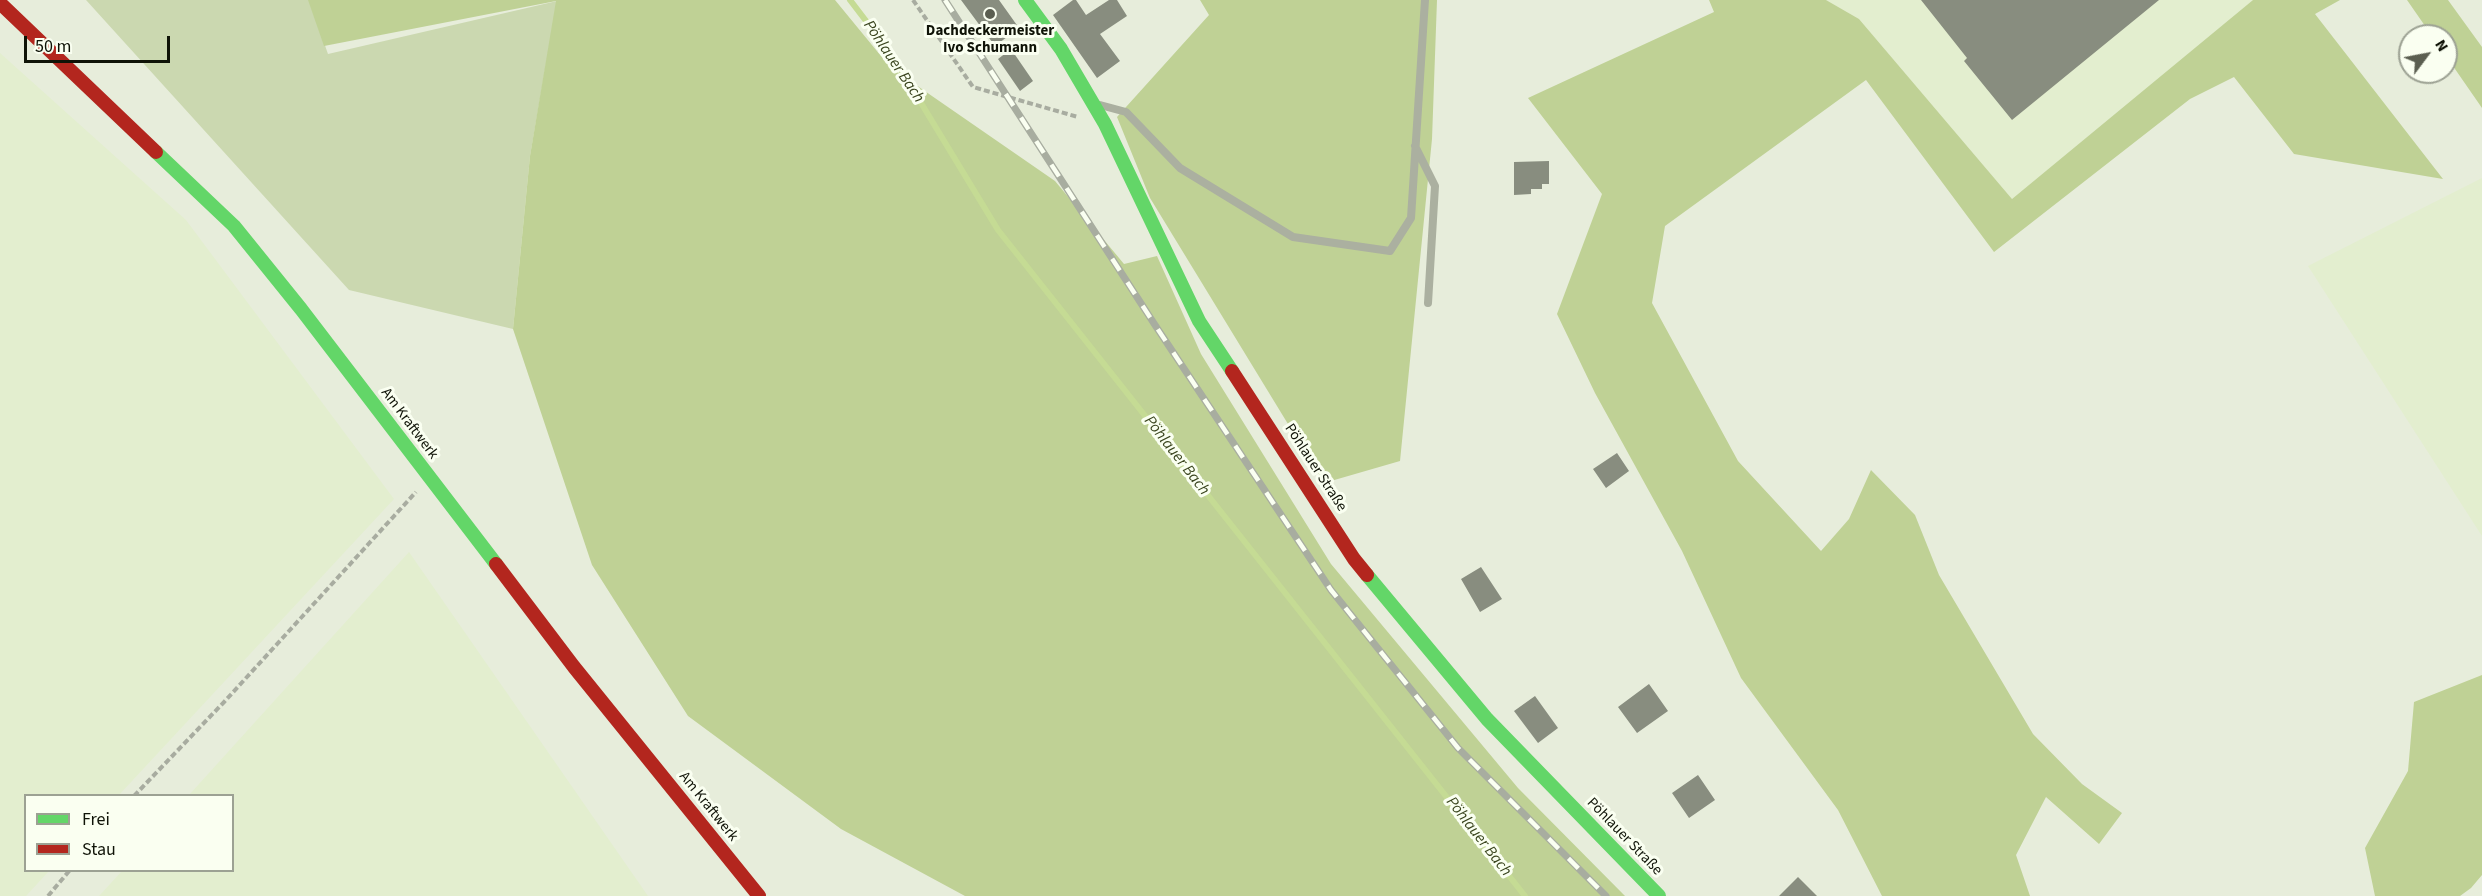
<!DOCTYPE html>
<html>
<head>
<meta charset="utf-8">
<style>
  body { margin:0 }
  #map { position:relative; width:2482px; height:896px; overflow:hidden; background:#e7eddb; font-family:"Source Sans 3",sans-serif }
  canvas { display:block }
  .legend { position:absolute; left:24px; top:794px; width:210px; height:78px; box-sizing:border-box; background:#fafff1; border:2px solid #9ca193; margin:0; padding:8px 10px; list-style:none; font-size:18px; color:#0f1307 }
  .legend li { display:flex; align-items:center; gap:12px; height:30px }
  .legend b { width:30px; border:2px solid #9ca193 }
  .north { position:absolute; left:2398px; top:24px; width:60px; height:60px; box-sizing:border-box; background:#fafff1; border:2px solid #9ca193; border-radius:50%; rotate:58deg; font-size:16px; font-weight:700; line-height:24px; text-align:center; color:#0f1307 }
  .north::after { content:''; display:block; margin:auto; width:21px; height:27px; background:#5b5f51; clip-path:polygon(50% 0,100% 100%,50% 72%,0 100%) }
  .scale { position:absolute; left:24px; top:36px; width:146px; height:27px; box-sizing:border-box; border:3px solid #0f1307; border-top:0; padding-left:8px; font-size:18px; line-height:21px; white-space:nowrap; color:#0f1307; -webkit-text-stroke:4px #fafff1; paint-order:stroke }
</style>
</head>
<body>
<div id="map">
<canvas width="2482" height="896"></canvas>
<ul class="legend">
<li><b style="height:8px;background:#63d668"></b>Frei</li>
<li><b style="height:8px;background:#b3261e"></b>Stau</li>
</ul>
<div class="north">N</div>
<div class="scale">50 m</div>
</div>
<script>
const ctx = document.querySelector('canvas').getContext('2d');
ctx.lineJoin = 'round';
function fill(path, color) {
  ctx.fillStyle = color;
  ctx.fill(path, 'evenodd');
}
function shape(rows) {
  const path = new Path2D();
  for (const r of rows) {
    path.moveTo(r[0], r[1]);
    for (let i = 2; i < r.length; i += 2) path.lineTo(r[i], r[i + 1]);
  }
  return path;
}
function trace(path, color, width, dash) {
  ctx.strokeStyle = color;
  ctx.lineWidth = width;
  ctx.lineCap = dash ? 'butt' : 'round';
  ctx.setLineDash(dash || []);
  ctx.stroke(path);
}
function label(font, color, halo, rows, align = 'center') {
  ctx.font = font + ' "Source Sans 3",sans-serif';
  ctx.lineWidth = 6;
  ctx.setLineDash([]);
  ctx.textBaseline = 'middle';
  ctx.strokeStyle = halo;
  ctx.fillStyle = color;
  for (const [text, x, y, turn = 0] of rows) {
    ctx.save();
    ctx.translate(x, y);
    ctx.rotate((+turn || 0) * Math.PI / 180);
    ctx.textAlign = isNaN(turn) ? turn : align;
    if (halo) ctx.strokeText(text, 0, 0);
    ctx.fillText(text, 0, 0);
    ctx.restore();
  }
}
fill(shape([
  [1826,0,2253,0,2012,199,1859,19],
  [0,53,186,220,394,499,119,795,26,796,26,870,49,871,26,896,0,896],
  [2482,178,2482,536,2308,266],
  [409,552,648,896,99,896,122,871,232,870,232,796,189,795]
]), '#e3eecf');
fill(shape([
  [86,0,309,0,328,54,557,1,530,156,513,329,349,290]
]), '#cbd8b0');
fill(shape([
  [308,0,835,0,890,67,1055,181,1124,264,1157,256,1201,354,1331,564,1518,788,1625,896,965,896,841,829,688,716,592,565,513,329,530,156,556,1,324,46],
  [1200,0,1437,0,1432,139,1400,461,1324,483,1150,198,1117,117,1209,15],
  [1709,0,1826,0,1859,19,2012,199,2253,0,2340,0,2315,14,2443,179,2294,154,2234,77,2190,99,1994,252,1866,80,1665,226,1652,303,1738,461,1821,551,1849,519,1871,470,1915,515,1939,575,2033,734,2082,784,2122,813,2099,844,2046,797,2016,855,2030,896,1882,896,1838,810,1741,678,1682,551,1595,393,1557,314,1602,194,1528,98,1714,12],
  [2407,0,2448,0,2482,47,2482,108,2446,56,2446,36,2432,36],
  [2482,675,2482,875,2471,888,2460,896,2375,896,2365,848,2408,771,2414,702]
]), '#bfd195');
trace(shape([
  [850,0,892,55,998,230,1525,896]
]), '#c5db94', 6);
fill(shape([
  [961,0,999,0,1019,28,995,46],
  [1073,0,1076,0,1086,15,1109,0,1117,0,1127,16,1100,34,1120,61,1097,78,1053,15],
  [1921,0,2159,0,2012,120,1964,61,1967,58],
  [1011,49,1033,81,1020,91,998,59],
  [1549,161,1549,184,1542,184,1542,189,1531,189,1531,194,1514,195,1514,162],
  [1617,453,1629,471,1606,488,1593,469],
  [1481,567,1502,599,1480,612,1461,579],
  [1649,684,1668,711,1637,733,1618,707],
  [1535,696,1558,728,1538,743,1514,711],
  [1698,775,1715,800,1689,818,1672,793],
  [1798,877,1817,896,1779,896]
]), '#888d7f');
trace(shape([
  [913,0,973,87,1078,117],
  [134,796,225,701,416,492],
  [48,896,70,870]
]), '#a8aca0', 4, [6, 3]);
trace(shape([
  [1100,105,1126,112,1180,168,1293,237,1390,251,1411,218,1425,0],
  [1415,146,1435,186,1428,303]
]), '#abb0a0', 8);
trace(shape([
  [1025,0,1061,49,1105,124,1199,321,1232,371],
  [156,152,234,226,301,309,496,564],
  [1367,575,1487,719,1659,896]
]), '#63d668', 14);
trace(shape([
  [0,3,156,152],
  [1232,371,1354,559,1367,575],
  [496,564,574,667,759,896]
]), '#b3261e', 14);
const rail = shape([
  [945,0,1155,325,1331,590,1458,748,1606,896]
]);
trace(rail, '#a8ada0', 7);
trace(rail, '#fafff1', 4.5, [14]);
for (const [x, y, r, color] of [
  [990,14,6,"#5b5f51"]
]) {
  const dot = new Path2D();
  dot.arc(x, y, r, 0, 2 * Math.PI);
  ctx.fillStyle = color;
  ctx.fill(dot);
  trace(dot, '#fafff1', 2);
}
label('bold 15px', '#0f1307', '#fafff1', [
  ["Dachdeckermeister",990,32],
  ["Ivo Schumann",990,49]
]);
label('15px', '#0f1307', '#fafff1', [
  ["Am Kraftwerk",409,424,53],
  ["Pöhlauer Straße",1315,468,57],
  ["Am Kraftwerk",708,807,51],
  ["Pöhlauer Straße",1624,837,46]
]);
label('italic 16px', '#39441d', '#fafff1', [
  ["Pöhlauer Bach",893,62,56],
  ["Pöhlauer Bach",1176,456,52],
  ["Pöhlauer Bach",1478,837,52]
]);
</script>
</body>
</html>
